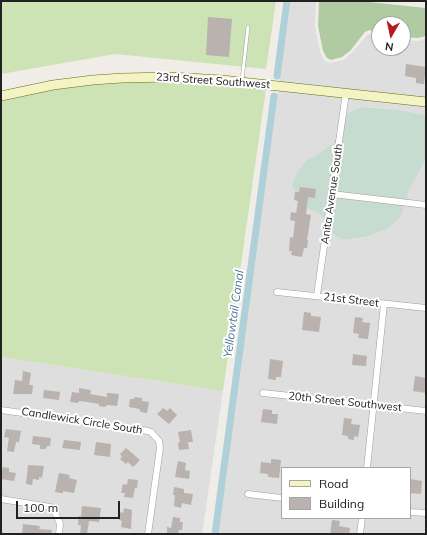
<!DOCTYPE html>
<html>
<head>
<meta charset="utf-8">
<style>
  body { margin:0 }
  #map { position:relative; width:427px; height:535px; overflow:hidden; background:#f0ede8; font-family:Mulish,sans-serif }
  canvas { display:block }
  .frame { position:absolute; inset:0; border:2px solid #212121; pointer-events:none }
  .legend { position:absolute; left:281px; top:467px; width:130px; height:52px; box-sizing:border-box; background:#fff; border:1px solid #a6a6a6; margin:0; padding:5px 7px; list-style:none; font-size:12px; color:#212121 }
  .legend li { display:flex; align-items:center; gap:8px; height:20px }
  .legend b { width:20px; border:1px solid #a6a6a6 }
  .north { position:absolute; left:371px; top:16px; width:40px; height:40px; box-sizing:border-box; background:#fff; border:1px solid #a6a6a6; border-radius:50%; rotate:189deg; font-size:11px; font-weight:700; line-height:16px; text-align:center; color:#212121 }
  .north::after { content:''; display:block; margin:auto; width:14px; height:18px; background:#b91820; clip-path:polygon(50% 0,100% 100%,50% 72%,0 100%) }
  .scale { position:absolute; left:16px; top:501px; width:104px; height:18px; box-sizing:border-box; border:2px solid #212121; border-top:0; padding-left:5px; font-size:12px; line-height:14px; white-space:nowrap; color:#212121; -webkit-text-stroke:3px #fff; paint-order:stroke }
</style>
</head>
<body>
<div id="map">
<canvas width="427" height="535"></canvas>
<div class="frame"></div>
<ul class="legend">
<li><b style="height:5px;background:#f3f3c3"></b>Road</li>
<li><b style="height:11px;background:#b9b2ae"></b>Building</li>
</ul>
<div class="north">N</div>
<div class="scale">100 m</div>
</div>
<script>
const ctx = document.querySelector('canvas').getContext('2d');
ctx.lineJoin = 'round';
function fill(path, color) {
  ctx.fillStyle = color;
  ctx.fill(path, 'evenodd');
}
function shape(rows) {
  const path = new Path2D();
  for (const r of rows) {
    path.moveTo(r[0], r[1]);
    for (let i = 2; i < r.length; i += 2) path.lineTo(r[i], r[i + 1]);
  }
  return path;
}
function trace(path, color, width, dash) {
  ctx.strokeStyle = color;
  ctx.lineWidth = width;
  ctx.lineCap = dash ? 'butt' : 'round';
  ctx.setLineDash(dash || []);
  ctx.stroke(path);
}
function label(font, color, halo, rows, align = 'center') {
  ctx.font = font + ' Mulish,sans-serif';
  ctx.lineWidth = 4;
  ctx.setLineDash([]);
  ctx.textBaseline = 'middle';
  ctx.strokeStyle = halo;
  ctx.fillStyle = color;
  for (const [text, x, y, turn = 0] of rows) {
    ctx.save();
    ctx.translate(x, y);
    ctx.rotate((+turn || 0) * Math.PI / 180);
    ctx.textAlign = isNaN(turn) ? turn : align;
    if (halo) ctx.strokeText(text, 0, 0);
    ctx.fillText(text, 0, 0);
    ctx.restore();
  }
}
fill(shape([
  [291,1,316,1,315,26,320,52,325,61,330,63,343,60,352,53,367,35,369,34,379,37,379,48,403,48,403,40,418,41,426,39,426,98,279,82],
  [278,90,426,106,426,115,399,110,371,107,356,109,344,115,340,125,334,143,315,156,308,159,305,163,315,211,318,213,326,222,330,232,341,239,351,239,365,237,385,230,392,225,404,207,407,200,409,190,426,159,426,534,216,534],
  [282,468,410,468,410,518,282,518],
  [1,357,223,391,202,534,1,534]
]), '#dedede');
fill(shape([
  [1,1,276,1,266,69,115,54,1,74],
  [170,81,222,84,266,89,223,391,1,357,1,100,53,89,93,84,122,82]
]), '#cee3b5');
fill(shape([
  [319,1,359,1,426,8,426,36,418,38,403,37,403,24,379,24,379,33,369,30,365,32,350,51,342,57,331,60,327,58,323,51,318,26]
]), '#b0caa2');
fill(shape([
  [365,107,399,110,426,115,426,159,409,190,407,200,400,217,392,225,385,230,365,237,351,239,341,239,330,232,326,222,318,213,300,205,292,185,298,171,308,159,315,156,334,143,340,125,344,115,356,109]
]), '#c7dcd1');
trace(shape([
  [277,76,287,1],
  [215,534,274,96]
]), '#aed0d8', 7);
fill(shape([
  [208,17,232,19,229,57,206,55],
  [406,64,426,67,424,84,416,83,416,78,405,76],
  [300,187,316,189,315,198,308,197,306,214,311,215,307,240,308,240,307,248,304,248,302,257,291,255,292,251,289,251,290,237,293,238,295,221,290,220,291,212,296,213,298,201,294,200,295,192,299,192],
  [304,312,311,313,311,316,321,317,319,332,302,330],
  [355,317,363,318,362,322,370,323,368,339,358,338,359,334,353,333],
  [353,354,367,356,366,366,352,365],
  [270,359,283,361,281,377,276,377,276,380,268,379],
  [23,371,31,373,29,385,33,385,32,394,13,394,15,380,22,381],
  [415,376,426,378,426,393,413,391],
  [79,388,91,390,90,394,107,397,107,393,109,393,119,394,117,406,107,405,105,407,99,406,99,404,87,402,79,401,78,403,70,402,72,392,79,393],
  [44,390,60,392,59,400,43,398],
  [134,397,142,398,142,401,149,402,147,413,141,412,139,409,129,407,130,399,134,399],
  [163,408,167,411,170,408,177,415,169,424,157,414],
  [263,409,272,410,272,414,278,414,277,424,261,422],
  [344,418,352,419,351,424,360,425,358,437,354,436,354,440,348,439,348,436,342,435],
  [6,429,21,431,19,442,16,442,14,452,7,451,9,438,4,437],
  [191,430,193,442,188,442,189,449,179,450,178,443,180,442,178,432],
  [33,436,51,438,50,446,47,446,46,449,40,449,40,445,32,444],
  [64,440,81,442,80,450,62,448],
  [96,442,111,444,110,457,94,455],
  [126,448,140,460,133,467,128,462,126,464,120,459,122,457,120,454],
  [271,459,281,460,279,478,268,477,268,474,260,473,261,462,271,463],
  [178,461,186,463,185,470,190,471,189,479,175,477],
  [28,465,44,466,42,478,39,477,39,480,33,479,32,485,26,484],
  [3,467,9,468,9,472,16,473,14,481,1,479,1,471,2,471],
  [59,473,70,475,69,478,77,480,74,493,63,491,63,493,61,493,55,492],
  [128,479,138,480,137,488,135,488,133,498,124,497,125,493,121,493,123,484,127,485],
  [410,479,422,481,421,494,410,493],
  [174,487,184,489,184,493,193,494,191,505,182,503,181,508,174,506,175,495,173,495],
  [82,506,101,508,99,522,89,521,87,534,80,534,81,525,78,525,79,516,81,517],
  [124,508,132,510,131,529,121,527,122,521,119,520,120,512,123,513],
  [173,517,180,518,180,522,183,522,182,530,179,530,178,534,167,534,167,527,171,528],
  [332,520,340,521,339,526,350,528,349,534,330,534],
  [23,524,40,526,39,529,52,530,51,534,22,534]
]), '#b9b2ae');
const lane = shape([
  [242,80,248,27]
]);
const street = shape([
  [332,194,426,205],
  [277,292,426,308],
  [317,295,346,93],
  [263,393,426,411],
  [1,410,143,430,151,432,159,441,160,448,148,534],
  [367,468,384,304],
  [248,494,282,498],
  [1,499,50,507,55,512,60,524,59,534],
  [410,512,426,513],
  [360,534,362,518]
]);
const secondary = shape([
  [1,96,53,85,93,80,122,78,170,77,222,80,426,102]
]);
trace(lane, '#9e9e9e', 4);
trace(street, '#9e9e9e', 7);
trace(secondary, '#676c13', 10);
trace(lane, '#fff', 3);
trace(street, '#fff', 6);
trace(secondary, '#f3f3c3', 9);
label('11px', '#212121', '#fff', [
  ["23rd Street Southwest",213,81,4],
  ["Anita Avenue South",332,194,-82],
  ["21st Street",351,300,7],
  ["20th Street Southwest",345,402,6],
  ["Candlewick Circle South",82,421,9]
]);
label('italic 12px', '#517796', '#fff', [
  ["Yellowtail Canal",234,314,-82]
]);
</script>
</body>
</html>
